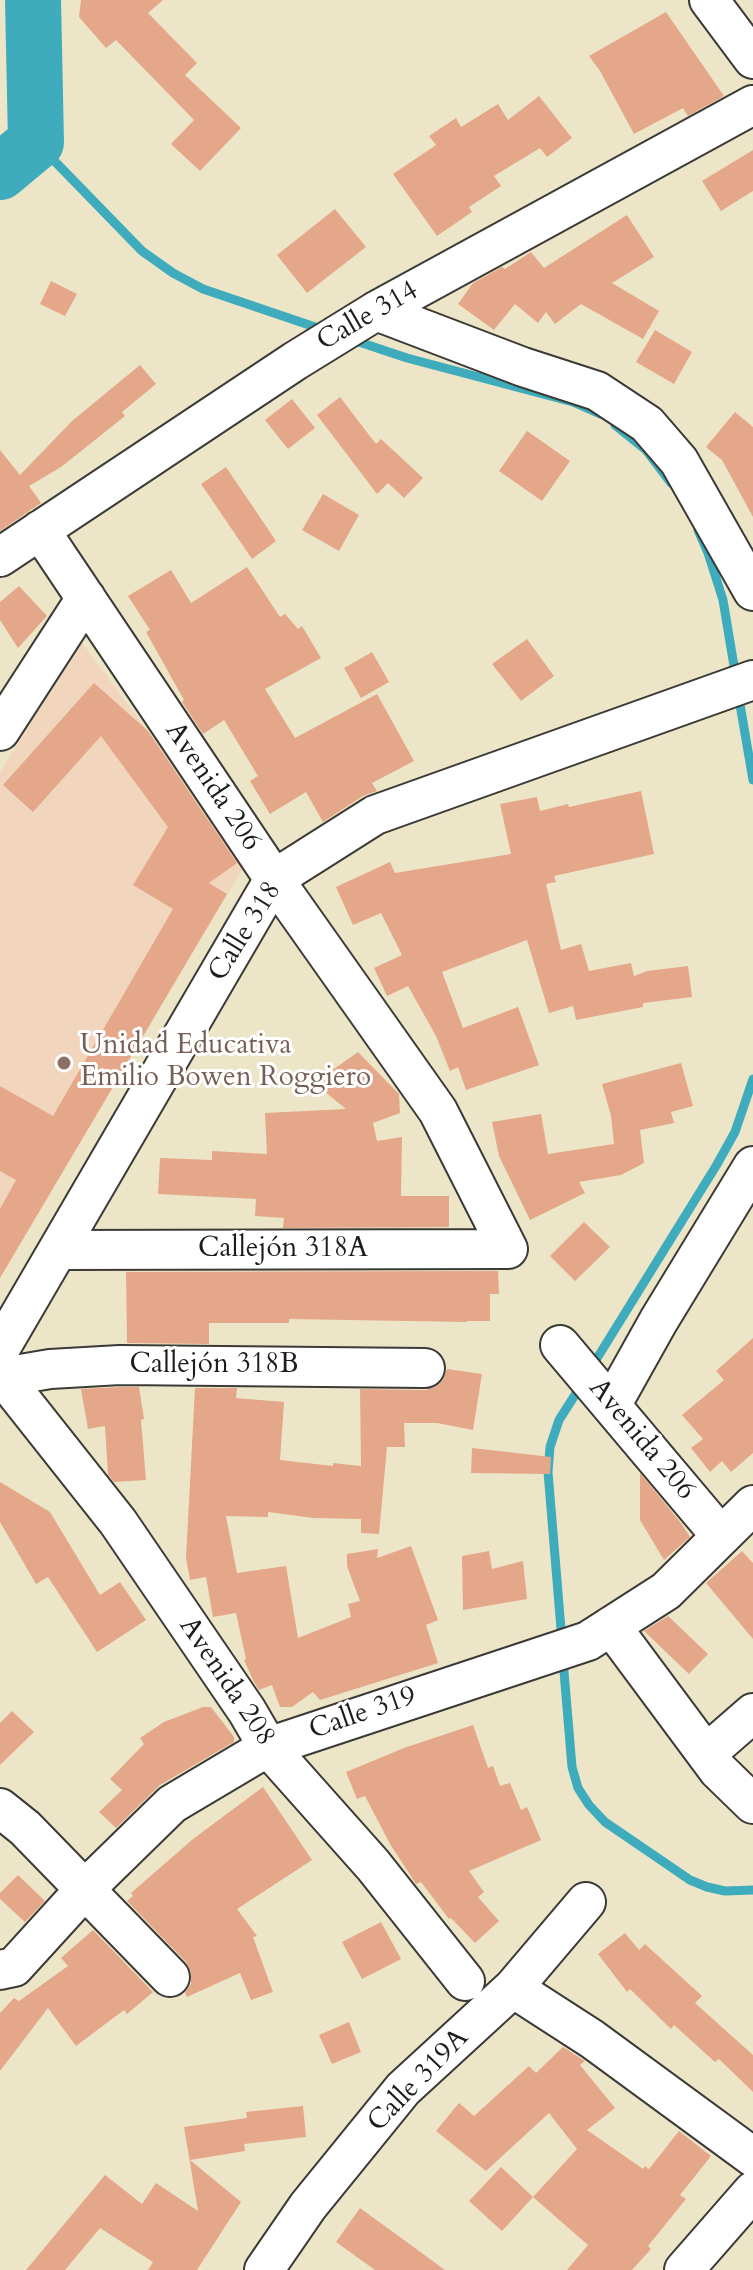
<!DOCTYPE html>
<html>
<head>
<meta charset="utf-8">
<style>
  body { margin:0 }
  canvas { display:block; background:#ede5c7 }
</style>
</head>
<body>
<canvas width="753" height="2270"></canvas>
<script>
const ctx = document.querySelector('canvas').getContext('2d');
ctx.lineJoin = 'round';
function fill(path, color) {
  ctx.fillStyle = color;
  ctx.fill(path, 'evenodd');
}
function shape(rows) {
  const path = new Path2D();
  for (const r of rows) {
    path.moveTo(r[0], r[1]);
    for (let i = 2; i < r.length; i += 2) path.lineTo(r[i], r[i + 1]);
  }
  return path;
}
function trace(path, color, width, dash) {
  ctx.strokeStyle = color;
  ctx.lineWidth = width;
  ctx.lineCap = dash ? 'butt' : 'round';
  ctx.setLineDash(dash || []);
  ctx.stroke(path);
}
function label(font, color, halo, rows, align = 'center') {
  ctx.font = font + ' Cardo,serif';
  ctx.lineWidth = 6;
  ctx.setLineDash([]);
  ctx.textBaseline = 'middle';
  ctx.strokeStyle = halo;
  ctx.fillStyle = color;
  for (const [text, x, y, turn = 0] of rows) {
    ctx.save();
    ctx.translate(x, y);
    ctx.rotate((+turn || 0) * Math.PI / 180);
    ctx.textAlign = isNaN(turn) ? turn : align;
    if (halo) ctx.strokeText(text, 0, 0);
    ctx.fillText(text, 0, 0);
    ctx.restore();
  }
}
fill(shape([
  [82,643,246,863,0,1278,0,772]
]), '#f1d5bd');
trace(shape([
  [36,142,142,251,173,273,203,289,324,330],
  [350,339,407,358,573,402,600,414],
  [615,425,646,450,671,483],
  [698,530,708,553,723,600,736,678],
  [738,693,753,780],
  [591,1368,716,1166,735,1132,753,1079],
  [562,1641,548,1472,550,1447,559,1420,582,1384],
  [563,1660,572,1767,578,1788,589,1805,605,1822,690,1880,707,1887,725,1891,753,1890]
]), '#3eacbc', 9);
trace(shape([
  [0,172,36,142,33,0]
]), '#3eacbc', 56);
fill(shape([
  [81,0,163,0,148,13,197,63,185,75,241,128,200,171,171,144,194,120,116,40,106,48,79,17],
  [666,12,724,96,688,116,683,108,634,134,600,71,589,56],
  [539,96,572,138,547,157,540,148,494,176,501,186,469,207,472,212,437,236,393,174,436,145,429,136,456,118,461,127,498,104,508,120],
  [753,150,753,191,721,211,702,181],
  [335,209,366,247,307,293,277,255],
  [627,215,654,257,612,283,659,311,643,339,581,304,555,324,546,312,538,323,515,304,494,330,458,304,473,283,502,267,505,269,531,252,544,268],
  [51,281,77,294,65,316,40,304],
  [655,330,692,352,674,384,636,362],
  [140,365,156,384,122,412,125,416,61,467,29,486,41,503,0,531,0,450,20,475,72,421],
  [340,397,376,444,381,439,423,478,404,498,388,483,377,494,317,415],
  [292,399,315,428,288,449,265,420],
  [735,412,753,427,753,517,722,460,706,447],
  [527,431,570,461,542,501,499,471],
  [226,467,276,541,252,559,201,484],
  [323,494,359,515,339,551,302,530],
  [247,567,280,617,285,614,298,629,302,626,321,658,265,689,295,738,377,694,414,761,372,783,377,791,363,796,323,822,306,792,270,814,250,781,258,776,224,720,203,734,182,702,184,700,146,632,150,630,128,596,171,570,191,603],
  [19,586,47,616,18,648,0,620,0,602],
  [527,639,554,676,521,701,492,664],
  [372,652,389,682,361,698,344,668],
  [94,683,148,731,237,863,209,883,227,894,0,1278,0,1209,16,1180,0,1171,0,1086,53,1116,173,909,133,885,168,827,101,736,33,812,3,785],
  [641,791,654,854,554,876,556,882,546,884,561,950,581,944,589,971,631,963,634,976,647,971,688,966,692,997,643,1003,643,1007,576,1020,573,1006,549,1013,527,940,442,972,463,1028,518,1007,539,1065,466,1090,458,1067,450,1071,436,1036,408,986,387,996,374,968,402,955,381,913,353,925,336,887,390,862,395,873,511,854,500,804,537,797,540,811,568,804,569,807],
  [358,1052,399,1094,400,1113,373,1123,377,1141,402,1137,401,1196,449,1196,449,1227,283,1228,284,1218,255,1216,256,1199,158,1194,160,1158,212,1160,212,1151,267,1154,265,1113,346,1109,314,1083],
  [681,1063,693,1106,671,1112,674,1123,640,1130,644,1163,621,1175,579,1182,585,1193,530,1220,499,1156,492,1122,541,1114,548,1154,614,1144,611,1116,602,1084],
  [584,1222,610,1247,575,1281,550,1256],
  [498,1271,499,1294,490,1294,490,1321,467,1321,467,1322,289,1319,289,1323,209,1323,209,1344,127,1343,126,1272],
  [753,1338,753,1453,731,1472,722,1461,710,1472,691,1448,703,1439,682,1415,724,1380,716,1371],
  [447,1369,482,1374,473,1430,437,1423,404,1423,405,1447,387,1447,379,1534,361,1533,361,1519,313,1518,268,1512,268,1517,226,1516,237,1573,286,1566,298,1638,351,1617,348,1604,360,1601,347,1566,347,1554,378,1549,377,1558,411,1546,438,1620,426,1625,438,1663,320,1700,313,1692,292,1707,280,1707,272,1685,259,1690,253,1680,244,1660,246,1659,236,1613,213,1617,206,1577,190,1580,186,1558,195,1388,237,1388,236,1398,284,1402,280,1460,333,1466,333,1463,361,1466,360,1389,426,1390,435,1387,443,1380],
  [121,1387,139,1387,144,1419,141,1420,146,1480,114,1482,108,1475,105,1426,88,1429,81,1389],
  [472,1448,551,1457,550,1474,471,1473],
  [640,1473,681,1523,690,1537,664,1560,640,1520],
  [0,1482,50,1512,100,1595,120,1582,146,1620,97,1652,48,1577,36,1584,0,1522],
  [489,1551,492,1569,523,1561,527,1599,463,1610,462,1556],
  [742,1551,753,1563,753,1639,706,1583],
  [668,1616,708,1654,689,1674,644,1631],
  [203,1707,211,1707,234,1737,234,1742,160,1785,116,1828,99,1812,122,1790,110,1779,144,1744,140,1738,164,1722],
  [12,1711,34,1732,0,1765,0,1723],
  [473,1725,488,1768,493,1766,500,1786,510,1783,521,1810,527,1807,541,1840,469,1871,484,1892,478,1897,499,1921,475,1943,451,1918,449,1919,421,1882,416,1884,390,1844,365,1796,357,1799,346,1772,404,1748],
  [263,1787,312,1860,237,1909,257,1936,253,1937,273,1992,251,2000,240,1973,187,1997,185,1993,191,1984,191,1972,186,1962,127,1901,133,1896,131,1893,193,1839],
  [18,1875,45,1901,25,1922,0,1899,0,1893],
  [381,1922,401,1959,362,1979,342,1942],
  [93,1930,153,1992,127,2014,124,2010,76,2046,48,2008,0,2071,0,2013,14,1998,19,2001,68,1966,61,1958],
  [625,1933,639,1950,645,1944,702,1996,695,2003,753,2055,753,2092,719,2059,715,2062,674,2025,671,2029,630,1989,627,1992,598,1954],
  [349,2022,361,2052,332,2064,319,2035],
  [563,2047,585,2061,580,2065,615,2108,587,2130,643,2169,645,2166,649,2169,679,2131,711,2156,680,2195,686,2199,648,2246,651,2249,632,2270,567,2270,588,2245,533,2197,577,2149,549,2113,486,2171,436,2131,459,2103,474,2116,529,2066,536,2073],
  [303,2106,306,2137,244,2144,245,2151,190,2160,241,2202,197,2270,148,2270,153,2262,100,2228,65,2270,26,2270,105,2175,142,2204,156,2183,198,2211,184,2127,247,2118,246,2112],
  [501,2167,533,2197,502,2231,469,2201],
  [360,2208,445,2270,375,2270,336,2242]
]), '#e5a78a');
const street = shape([
  [709,0,753,59],
  [376,311,523,367,597,391,647,424,679,461,753,591],
  [40,530,274,879,438,1111,508,1249,59,1250],
  [0,557,295,361,376,311,753,105],
  [0,731,86,598],
  [560,1345,721,1536],
  [0,1349,274,879,375,815,753,680],
  [0,1373,118,1522,247,1711,268,1747,373,1865,465,1981],
  [3,1377,50,1369,120,1365,425,1368],
  [612,1404,659,1320,753,1166],
  [611,1626,718,1770,753,1804],
  [706,1754,753,1713],
  [0,1808,25,1828,170,1977],
  [0,1970,14,1967,86,1888,172,1804,268,1747,588,1641,666,1591,753,1505],
  [513,1988,592,2039,753,2157],
  [264,2270,308,2206,403,2089,513,1988,586,1902],
  [684,2270,753,2191]
]);
trace(street, '#3b3a36', 42);
trace(street, '#fff', 38);
for (const [x, y, r, color] of [
  [64,1063,8,"#8d6e63"]
]) {
  const dot = new Path2D();
  dot.arc(x, y, r, 0, 2 * Math.PI);
  ctx.fillStyle = color;
  ctx.fill(dot);
  trace(dot, '#fff', 3);
}
label('28px', '#1c1c1c', '#fff', [
  ["Calle 314",368,317,-30],
  ["Avenida 206",212,787,56],
  ["Calle 318",246,932,-58],
  ["Callejón 318A",283,1250],
  ["Callejón 318B",214,1366],
  ["Avenida 206",641,1440,50],
  ["Avenida 208",226,1682,56],
  ["Calle 319",363,1714,-19],
  ["Calle 319A",419,2081,-46]
]);
label('28px', '#785e54', '#fff', [
  ["Unidad Educativa",80,1047],
  ["Emilio Bowen Roggiero",80,1079]
], 'left');
</script>
</body>
</html>
